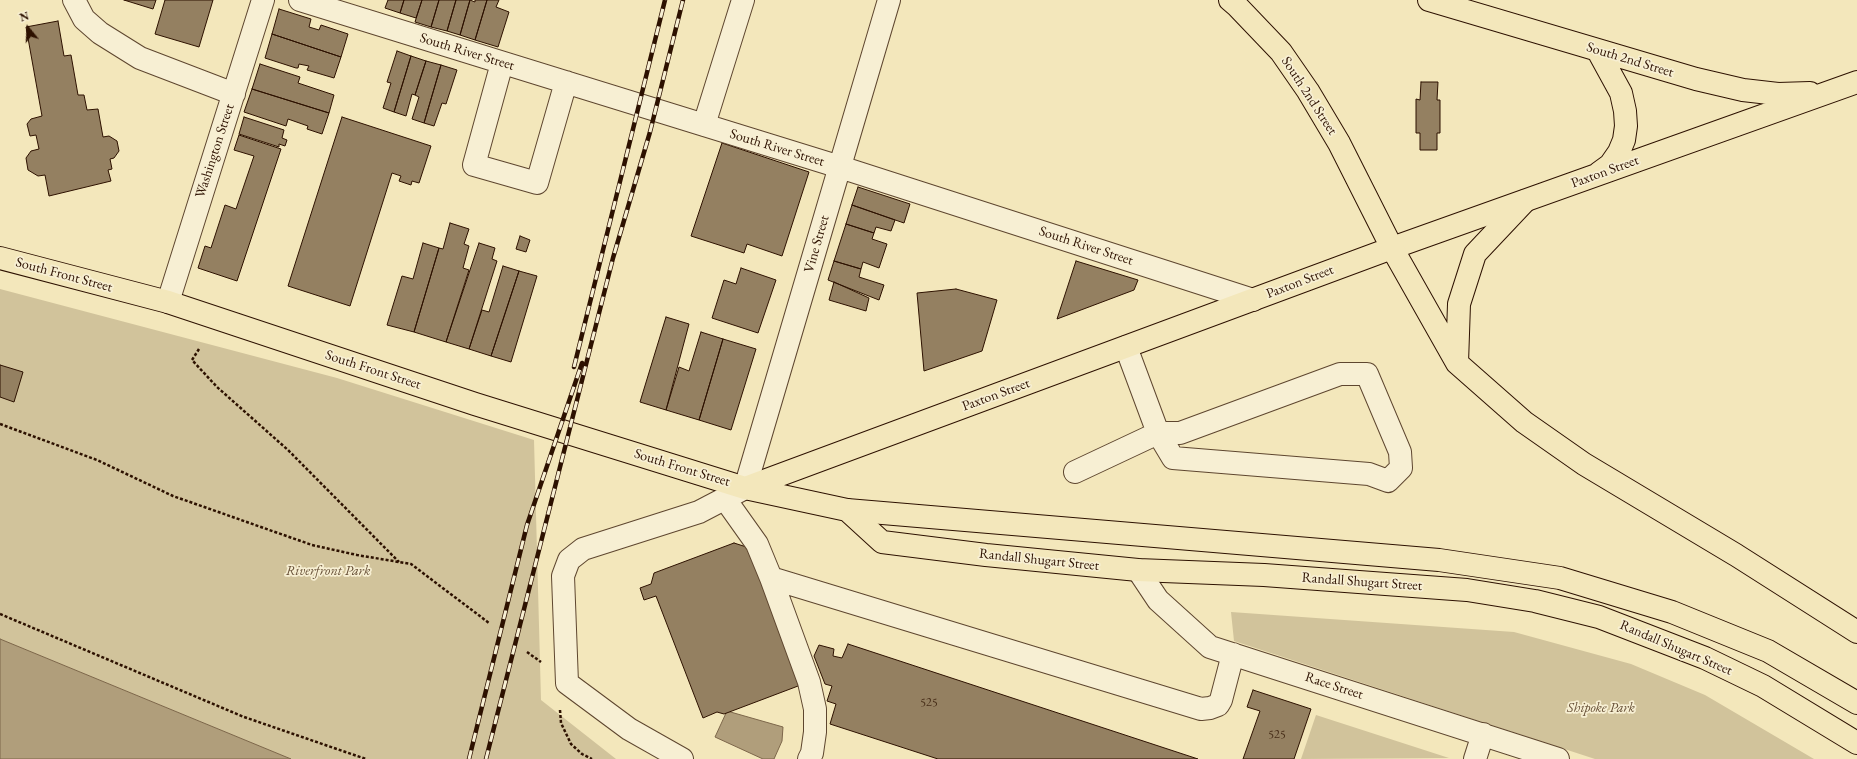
<!DOCTYPE html>
<html>
<head>
<meta charset="utf-8">
<style>
  body { margin:0 }
  #map { position:relative; width:1857px; height:759px; overflow:hidden; background:#f3e7bb; font-family:"EB Garamond",serif }
  canvas { display:block }
  .north { position:absolute; left:8px; top:8px; width:40px; height:40px; -webkit-text-stroke:3px #f7efd3; paint-order:stroke; rotate:342deg; font-size:11px; font-weight:700; line-height:16px; text-align:center; color:#2d1100 }
  .north::after { content:''; display:block; margin:auto; width:14px; height:18px; background:#2d1100; clip-path:polygon(50% 0,100% 100%,50% 72%,0 100%) }
</style>
</head>
<body>
<div id="map">
<canvas width="1857" height="759"></canvas>
<div class="north">N</div>
</div>
<script>
const ctx = document.querySelector('canvas').getContext('2d');
ctx.lineJoin = 'round';
function fill(path, color) {
  ctx.fillStyle = color;
  ctx.fill(path, 'evenodd');
}
function shape(rows) {
  const path = new Path2D();
  for (const r of rows) {
    path.moveTo(r[0], r[1]);
    for (let i = 2; i < r.length; i += 2) path.lineTo(r[i], r[i + 1]);
  }
  return path;
}
function trace(path, color, width, dash) {
  ctx.strokeStyle = color;
  ctx.lineWidth = width;
  ctx.lineCap = dash ? 'butt' : 'round';
  ctx.setLineDash(dash || []);
  ctx.stroke(path);
}
function label(font, color, halo, rows, align = 'center') {
  ctx.font = font + ' "EB Garamond",serif';
  ctx.lineWidth = 3.5;
  ctx.setLineDash([]);
  ctx.textBaseline = 'middle';
  ctx.strokeStyle = halo;
  ctx.fillStyle = color;
  for (const [text, x, y, turn = 0] of rows) {
    ctx.save();
    ctx.translate(x, y);
    ctx.rotate((+turn || 0) * Math.PI / 180);
    ctx.textAlign = isNaN(turn) ? turn : align;
    if (halo) ctx.strokeText(text, 0, 0);
    ctx.fillText(text, 0, 0);
    ctx.restore();
  }
}
fill(shape([
  [0,289,337,378,534,440,541,700,616,759,291,759,0,639],
  [1231,612,1514,632,1631,664,1705,695,1814,759,1595,759,1234,641],
  [1316,715,1449,758,1301,759]
]), '#d1c39b');
const water = shape([
  [0,639,291,759,0,759,0,639],
  [727,711,783,727,782,741,774,759,763,759,715,737,727,711]
]);
fill(water, '#b09e7b');
trace(water, '#7c664a', 1);
const building = shape([
  [124,0,156,0,153,9,124,0],
  [165,0,213,0,199,47,155,34,165,0],
  [388,0,404,0,400,13,385,8,388,0],
  [404,0,422,0,416,18,400,13,404,0],
  [422,0,439,0,431,27,415,22,422,0],
  [439,0,456,0,447,31,431,27,439,0],
  [456,0,470,0,460,35,447,31,456,0],
  [470,0,475,2,475,0,487,0,475,40,460,35,470,0],
  [487,0,499,0,496,7,509,12,498,47,475,40,487,0],
  [279,9,311,19,309,27,319,30,321,25,348,34,341,57,272,34,279,9],
  [58,21,64,56,71,55,78,95,84,95,87,110,98,109,103,137,109,136,117,141,119,151,114,158,110,159,112,169,108,170,111,181,49,196,45,175,38,176,28,170,26,158,31,151,39,149,36,135,30,136,27,124,31,119,42,116,26,27,58,21],
  [272,34,341,57,334,78,307,70,309,66,299,64,298,68,296,68,265,58,272,34],
  [397,51,411,56,394,112,383,108,391,83,387,82,397,51],
  [411,56,426,61,415,95,412,94,406,116,394,112,411,56],
  [426,61,441,65,424,123,412,119,419,97,415,95,426,61],
  [260,64,300,77,298,83,334,95,329,113,252,89,260,64],
  [441,65,457,70,446,104,442,103,434,126,424,123,441,65],
  [1421,82,1438,82,1437,100,1440,100,1440,133,1437,133,1437,150,1420,150,1420,133,1416,133,1416,99,1420,100,1421,82],
  [252,89,329,113,322,134,307,129,308,126,288,119,286,126,244,112,252,89],
  [244,117,284,130,282,138,287,140,285,146,279,144,279,147,239,134,244,117],
  [342,117,431,146,419,183,412,181,411,185,399,181,401,176,392,173,350,306,288,286,342,117],
  [239,135,281,149,237,281,198,268,205,246,211,248,225,205,236,209,254,156,234,150,239,135],
  [722,143,809,172,782,256,747,244,744,253,691,236,722,143],
  [858,187,910,204,904,223,852,205,858,187],
  [852,205,895,220,891,231,876,227,874,233,846,224,852,205],
  [450,223,469,229,464,244,469,246,463,268,469,270,446,342,414,332,439,248,443,249,450,223],
  [846,224,874,233,872,239,887,244,879,268,863,262,861,269,834,261,846,224],
  [520,236,530,240,526,252,516,249,520,236],
  [423,243,439,248,414,332,387,325,402,276,413,279,423,243],
  [479,243,495,248,492,259,497,261,469,349,446,342,479,243],
  [834,261,861,269,859,277,884,285,879,300,828,280,834,261],
  [1076,261,1138,280,1134,290,1057,319,1076,261],
  [503,266,519,271,491,356,469,349,482,310,489,312,503,266],
  [741,268,776,280,758,333,712,318,724,280,736,284,741,268],
  [519,271,537,276,511,362,491,356,519,271],
  [834,282,869,298,866,311,829,300,834,282],
  [956,289,997,300,982,351,924,371,917,293,956,289],
  [666,317,689,324,666,410,640,402,666,317],
  [701,332,723,339,699,420,666,410,679,367,689,371,701,332],
  [723,339,756,349,731,430,699,420,723,339],
  [0,365,23,372,14,402,0,397,0,365],
  [734,543,759,551,806,683,724,714,717,712,703,718,656,596,644,600,640,588,651,584,654,573,734,543],
  [848,644,1198,759,938,759,830,724,836,704,827,701,832,686,825,684,814,656,819,645,834,649,833,656,842,658,848,644],
  [1253,690,1311,709,1294,759,1243,759,1260,711,1247,707,1253,690]
]);
fill(building, '#948061');
trace(building, '#2d1100', 1);
const minor = shape([
  [74,0,84,19,100,33,140,58,234,94],
  [300,0,840,167,1253,300],
  [502,63,474,165,537,183,566,82],
  [704,125,743,0],
  [168,302,263,0],
  [1075,472,1158,433,1173,458,1369,474,1388,481,1401,468,1400,452,1367,374,1340,374,1180,433,1158,433,1126,347],
  [725,499,757,544,771,578,809,682,815,709,815,732,812,753,809,759],
  [1138,570,1158,600,1210,647,1558,759],
  [771,578,1201,709,1210,708,1218,705,1221,700,1233,654],
  [682,759,629,729,567,683,563,576,569,560,583,549,699,512,745,488,889,0],
  [1475,759,1483,734]
]);
const major = shape([
  [1230,0,1237,6,1281,52,1308,91,1339,143,1392,248],
  [1429,0,1696,79,1743,90,1778,94,1810,93],
  [1598,51,1621,93,1625,111,1626,126,1624,140,1619,152,1610,165,1599,173],
  [0,258,168,302,475,404,745,488,847,510,882,542,986,555,1138,570,1264,575,1467,590,1535,601,1599,617,1705,658,1763,686,1857,743],
  [745,488,1392,248,1857,82]
]);
const highway = shape([
  [1392,248,1457,363,1524,422,1584,464,1736,555,1857,632],
  [1457,363,1459,304,1475,254,1525,201],
  [847,510,1439,560,1560,578,1672,612,1768,651,1857,703]
]);
trace(minor, '#5e462f', 24);
trace(major, '#2d1100', 24);
trace(highway, '#2d1100', 24);
trace(shape([
  [199,349,192,360,217,387,288,450,399,562],
  [0,424,97,460,173,496,312,545,357,555,411,564,489,623],
  [0,614,244,717,366,759],
  [527,652,541,662],
  [560,710,561,723,571,744,582,754,592,759]
]), '#2d1100', 2.5, [3, 2]);
trace(minor, '#f7efd3', 22);
trace(major, '#f3e7bb', 22);
trace(highway, '#f3e7bb', 22);
const rail = shape([
  [574,367,665,0],
  [469,759,527,525,582,363],
  [486,759,613,258,650,132,683,0]
]);
trace(rail, '#2d1100', 4.5);
trace(rail, '#f7efd3', 3, [9]);
label('12px', '#472d18', null, [
  ["525",929,703],
  ["525",1277,735]
]);
label('14px', '#2d1100', '#f7efd3', [
  ["South River Street",467,52,17],
  ["South 2nd Street",1630,60,17],
  ["South 2nd Street",1309,96,57],
  ["South River Street",777,148,17],
  ["Washington Street",215,151,-72],
  ["Paxton Street",1605,172,-20],
  ["Vine Street",817,244,-74],
  ["South River Street",1086,246,18],
  ["South Front Street",64,275,15],
  ["Paxton Street",1300,282,-21],
  ["South Front Street",373,370,18],
  ["Paxton Street",996,395,-20],
  ["South Front Street",682,468,17],
  ["Randall Shugart Street",1039,560,6],
  ["Randall Shugart Street",1362,582,4],
  ["Randall Shugart Street",1676,648,23],
  ["Race Street",1334,686,18]
]);
label('italic 14px', '#664f36', '#f7efd3', [
  ["Riverfront Park",328,571],
  ["Shipoke Park",1601,708]
]);
</script>
</body>
</html>
